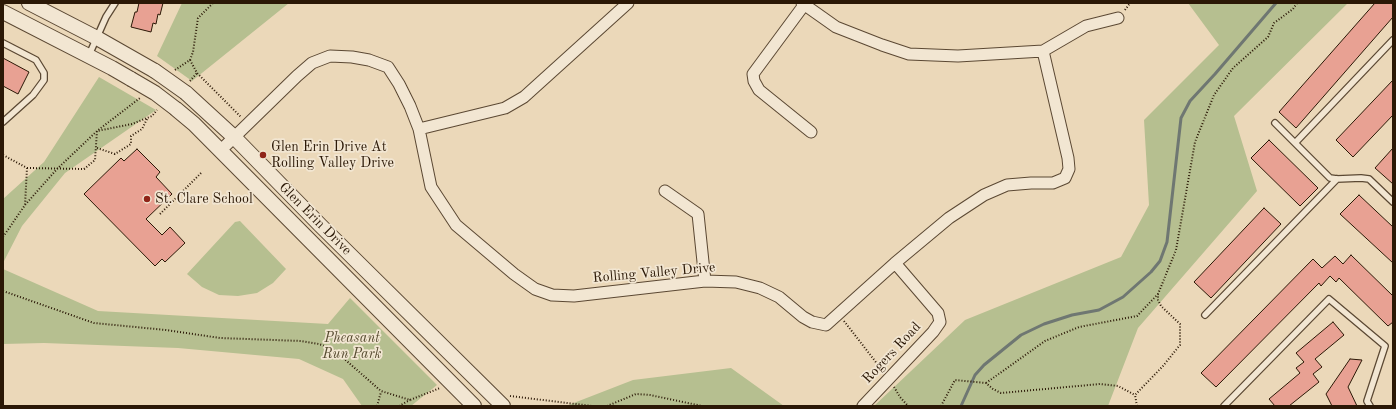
<!DOCTYPE html>
<html>
<head>
<meta charset="utf-8">
<style>
  body { margin:0 }
  #map { position:relative; width:1396px; height:409px; overflow:hidden; background:#ebd8b9; font-family:"Old Standard TT",serif }
  canvas { display:block }
  .frame { position:absolute; inset:0; border:4px solid #2b1806; pointer-events:none }
</style>
</head>
<body>
<div id="map">
<canvas width="1396" height="409"></canvas>
<div class="frame"></div>
</div>
<script>
const ctx = document.querySelector('canvas').getContext('2d');
ctx.lineJoin = 'round';
function fill(path, color) {
  ctx.fillStyle = color;
  ctx.fill(path, 'evenodd');
}
function shape(rows) {
  const path = new Path2D();
  for (const r of rows) {
    path.moveTo(r[0], r[1]);
    for (let i = 2; i < r.length; i += 2) path.lineTo(r[i], r[i + 1]);
  }
  return path;
}
function trace(path, color, width, dash) {
  ctx.strokeStyle = color;
  ctx.lineWidth = width;
  ctx.lineCap = dash ? 'butt' : 'round';
  ctx.setLineDash(dash || []);
  ctx.stroke(path);
}
function label(font, color, halo, rows, align = 'center') {
  ctx.font = font + ' "Old Standard TT",serif';
  ctx.lineWidth = 3.5;
  ctx.setLineDash([]);
  ctx.textBaseline = 'middle';
  ctx.strokeStyle = halo;
  ctx.fillStyle = color;
  for (const [text, x, y, turn = 0] of rows) {
    ctx.save();
    ctx.translate(x, y);
    ctx.rotate((+turn || 0) * Math.PI / 180);
    ctx.textAlign = isNaN(turn) ? turn : align;
    if (halo) ctx.strokeText(text, 0, 0);
    ctx.fillText(text, 0, 0);
    ctx.restore();
  }
}
fill(shape([
  [182,3,289,3,192,81,157,56],
  [1188,3,1348,3,1234,116,1257,191,1138,328,1108,406,874,406,965,320,1121,257,1149,205,1144,120,1219,45],
  [99,77,156,110,65,173,22,226,3,263,3,199,44,162],
  [240,221,286,269,273,283,257,293,238,296,219,295,202,287,187,274,235,222],
  [3,269,98,311,328,324,350,298,437,385,411,406,362,406,343,379,299,359,178,348,44,343,3,344],
  [731,368,784,406,566,406,633,380]
]), '#b6bf90');
trace(shape([
  [961,406,975,375,984,365,1021,335,1044,324,1072,315,1099,310,1123,297,1151,272,1160,261,1167,242,1181,118,1190,101,1215,74,1276,3]
]), '#6f7772', 3);
const building = shape([
  [139,3,163,3,160,15,158,14,156,24,153,23,151,32,131,27,135,12,137,12,139,3],
  [1375,3,1393,3,1393,17,1296,128,1279,112,1375,3],
  [3,58,29,72,18,94,3,86,3,58],
  [1393,80,1393,115,1353,157,1336,140,1393,80],
  [1269,140,1318,188,1300,206,1251,158,1269,140],
  [1393,148,1393,184,1375,168,1393,148],
  [137,149,160,172,156,177,172,194,146,219,162,235,170,227,185,243,165,262,162,259,155,266,84,194,121,158,124,161,137,149],
  [1359,195,1393,227,1393,263,1340,214,1359,195],
  [1264,208,1281,224,1211,298,1194,282,1264,208],
  [1351,255,1393,296,1393,322,1388,326,1339,278,1336,282,1330,276,1321,286,1319,283,1216,387,1201,373,1313,259,1322,268,1335,256,1343,264,1351,255],
  [1333,322,1344,335,1315,359,1322,367,1313,374,1319,382,1289,406,1275,406,1269,399,1300,373,1296,368,1304,362,1296,353,1333,322],
  [1350,359,1362,360,1348,387,1357,406,1332,406,1326,394,1350,359]
]);
fill(building, '#e8a193');
trace(building, '#2b1806', 1);
const service = shape([
  [1393,40,1295,143,1330,178,1337,179,1361,178,1369,179,1393,202],
  [3,43,36,60,44,73,44,80,33,95,3,122],
  [89,55,106,17,115,3],
  [1275,123,1295,143],
  [1205,315,1337,179],
  [1224,406,1329,299,1385,346,1367,401,1370,406]
]);
const minor = shape([
  [802,3,836,27,882,45,909,54,958,56,1043,51,1086,26,1118,18],
  [804,5,753,74,754,81,759,90,811,132],
  [419,129,505,108,524,97,628,3],
  [220,151,297,76,312,63,330,56,352,57,369,60,388,67,399,84,410,106,419,129,431,187,456,225,514,274,535,289,552,295,574,296,705,281,736,282,760,288,779,297,803,317,812,322,826,325,895,263,949,218,984,195,1007,185,1031,183,1053,183,1065,178,1069,169,1068,158,1043,51],
  [665,191,698,214,705,281],
  [863,406,933,332,940,322,938,313,895,263]
]);
const tertiary = shape([
  [29,3,97,38,155,71],
  [3,12,112,68,131,79],
  [186,93,234,137,320,225,503,406],
  [176,109,194,124,474,406]
]);
trace(service, '#5b4833', 8);
trace(minor, '#5b4833', 13);
trace(tertiary, '#5b4833', 16);
trace(shape([
  [1125,10,1130,3],
  [190,60,197,73,241,117],
  [175,70,190,60,193,52,198,18,213,3],
  [190,81,197,73],
  [97,148,115,154,131,144,131,136,142,129,147,119],
  [3,155,27,168,25,205],
  [27,168,84,169,95,160,97,131,132,124,152,116,157,110],
  [160,214,201,173],
  [3,237,25,205,57,169,97,131,140,98],
  [3,291,94,323,166,330,220,338,301,341,319,344,333,349,381,391,410,400,440,388],
  [844,321,882,370],
  [986,383,1045,341,1079,327,1137,316,1158,294],
  [894,387,900,397,908,406],
  [510,396,592,406],
  [377,406,381,392],
  [399,406,410,400],
  [607,406,636,394,650,395,702,406],
  [941,406,955,380,986,383,993,389,1001,393,1100,384,1118,386,1135,395],
  [1137,406,1135,395,1163,366,1180,345,1180,324,1161,306,1158,300,1158,294,1176,250,1195,142,1214,95,1233,68,1268,37,1274,23,1293,9,1297,3]
]), '#2b1806', 2, [1, 2]);
trace(service, '#f2e6d2', 5.5);
trace(minor, '#f2e6d2', 11);
trace(tertiary, '#f2e6d2', 14);
const tertiaryBridge = shape([
  [155,71,186,93],
  [131,79,155,93,176,109]
]);
trace(tertiaryBridge, '#5b4833', 16, []);
trace(tertiaryBridge, '#f2e6d2', 14);
for (const [x, y, r, color] of [
  [263,155,4,"#8f2418"],
  [147,199,4,"#8f2418"]
]) {
  const dot = new Path2D();
  dot.arc(x, y, r, 0, 2 * Math.PI);
  ctx.fillStyle = color;
  ctx.fill(dot);
  trace(dot, '#f2e6d2', 1.5);
}
label('14px', '#2b1806', '#f2e6d2', [
  ["Glen Erin Drive At",271,147],
  ["Rolling Valley Drive",271,163],
  ["St. Clare School",155,199]
], 'left');
label('14px', '#2b1806', '#f2e6d2', [
  ["Glen Erin Drive",315,219,45],
  ["Rolling Valley Drive",654,273,-5],
  ["Rogers Road",892,353,-47]
]);
label('italic 14px', '#554a2f', '#f2e6d2', [
  ["Pheasant",352,338],
  ["Run Park",352,354]
]);
</script>
</body>
</html>
